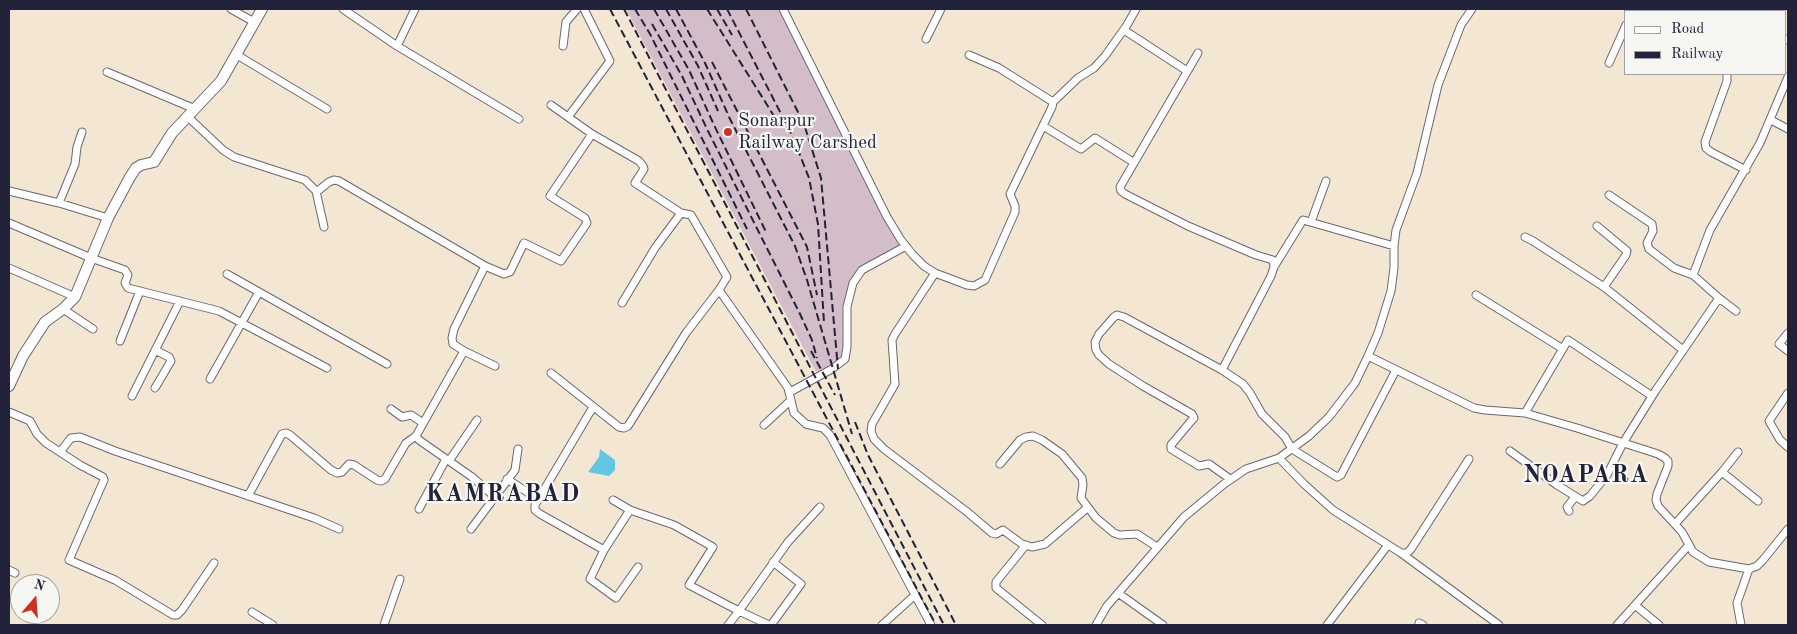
<!DOCTYPE html>
<html>
<head>
<meta charset="utf-8">
<style>
  body { margin:0 }
  #map { position:relative; width:1797px; height:634px; overflow:hidden; background:#f3e7d3; font-family:"Old Standard TT",serif }
  canvas { display:block }
  .frame { position:absolute; inset:0; border:10px solid #22223b; pointer-events:none }
  .legend { position:absolute; left:1624px; top:10px; width:162px; height:65px; box-sizing:border-box; background:#f6f6f2; border:1px solid #a1a1a9; margin:0; padding:6px 9px; list-style:none; font-size:15px; color:#22223b }
  .legend li { display:flex; align-items:center; gap:10px; height:25px }
  .legend b { width:25px; border:1px solid #a1a1a9 }
  .north { position:absolute; left:10px; top:574px; width:50px; height:50px; box-sizing:border-box; background:#f6f6f2; border:1px solid #a1a1a9; border-radius:50%; rotate:18deg; font-size:14px; font-weight:700; line-height:20px; text-align:center; color:#22223b }
  .north::after { content:''; display:block; margin:auto; width:18px; height:22px; background:#c8321e; clip-path:polygon(50% 0,100% 100%,50% 72%,0 100%) }
</style>
</head>
<body>
<div id="map">
<canvas width="1797" height="634"></canvas>
<div class="frame"></div>
<ul class="legend">
<li><b style="height:6px;background:#fff"></b>Road</li>
<li><b style="height:6px;background:#22223b"></b>Railway</li>
</ul>
<div class="north">N</div>
</div>
<script>
const ctx = document.querySelector('canvas').getContext('2d');
ctx.lineJoin = 'round';
function fill(path, color) {
  ctx.fillStyle = color;
  ctx.fill(path, 'evenodd');
}
function shape(rows) {
  const path = new Path2D();
  for (const r of rows) {
    path.moveTo(r[0], r[1]);
    for (let i = 2; i < r.length; i += 2) path.lineTo(r[i], r[i + 1]);
  }
  return path;
}
function trace(path, color, width, dash) {
  ctx.strokeStyle = color;
  ctx.lineWidth = width;
  ctx.lineCap = dash ? 'butt' : 'round';
  ctx.setLineDash(dash || []);
  ctx.stroke(path);
}
function label(font, color, halo, rows, align = 'center') {
  ctx.font = font + ' "Old Standard TT",serif';
  ctx.lineWidth = 4.5;
  ctx.setLineDash([]);
  ctx.textBaseline = 'middle';
  ctx.strokeStyle = halo;
  ctx.fillStyle = color;
  for (const [text, x, y, turn = 0] of rows) {
    ctx.save();
    ctx.translate(x, y);
    ctx.rotate((+turn || 0) * Math.PI / 180);
    ctx.textAlign = isNaN(turn) ? turn : align;
    if (halo) ctx.strokeText(text, 0, 0);
    ctx.fillText(text, 0, 0);
    ctx.restore();
  }
}
fill(shape([
  [626,9,780,9,902,246,852,279,845,354,841,361,816,372]
]), '#d2bdc8');
fill(shape([
  [600,449,615,460,615,470,609,476,588,472,599,457]
]), '#64c7e2');
const street = shape([
  [231,9,254,22],
  [343,9,397,46,519,119],
  [783,9,887,217,901,240,913,255,924,266,935,273,967,285,974,286,985,280,1015,212,1015,206,1010,194,1052,107,1053,102,1078,78,1094,68,1105,56,1127,25,1136,9],
  [1647,9,1658,11],
  [1632,11,1633,9],
  [1734,11,1735,9],
  [1124,30,1187,71],
  [926,39,941,9],
  [1786,39,1788,40],
  [397,46,415,9],
  [563,46,566,22,577,9],
  [1198,53,1120,187,1121,191,1125,194,1188,226,1256,255,1273,260,1274,267,1271,276,1222,370],
  [237,55,327,109],
  [969,55,999,68,1053,102],
  [1609,63,1626,25],
  [107,72,195,109],
  [1727,74,1727,81,1705,142,1706,148,1711,152,1746,170],
  [187,116,223,150,234,157,305,180,316,191,319,190,329,182,334,180,339,181,485,266,504,274,510,272,524,243,561,261,587,223,585,218,550,196,592,134],
  [568,117,610,61,584,9],
  [1771,120,1788,129],
  [1043,126,1081,149,1095,138,1133,162],
  [9,191,59,203,108,218],
  [316,191,324,227],
  [1609,195,1652,224,1653,231,1647,243,1649,249,1674,268,1693,275],
  [59,203,75,164,77,147,82,132],
  [1311,222,1326,181],
  [9,223,91,258,125,270,128,275,125,283,128,288,219,311,327,368],
  [1597,226,1627,251,1626,255,1604,287],
  [1525,237,1533,241,1604,287,1683,350],
  [1274,267,1303,220,1394,246],
  [9,268,75,297],
  [935,273,895,334,892,340,895,384,872,424,871,431,874,439,884,449,966,511,992,533,996,534,1003,530,1022,544,1032,547,1045,544,1087,508],
  [227,274,387,364],
  [719,290,788,388,794,413,806,424,823,428,830,435,931,625],
  [1476,295,1563,349],
  [1719,298,1736,311],
  [622,303,655,248,681,213],
  [63,309,93,329],
  [1788,333,1779,344,1788,351],
  [120,341,140,291],
  [155,350,169,357,171,361,155,388],
  [464,351,453,344,452,338,454,329,485,266],
  [1368,356,1378,333,1391,291,1394,268,1394,246,1396,230,1417,173,1438,85,1461,25,1472,9],
  [551,373,619,427,624,428,628,426,686,333,719,290,727,277,691,215,681,213,635,183,644,169,643,166,639,161,592,134,551,105],
  [210,379,259,292],
  [790,392,832,369,845,359,847,347,847,307,853,283,862,270,906,246],
  [1788,393,1769,421,1780,440,1788,447],
  [132,396,180,301],
  [593,407,535,505,535,510,540,514,604,550],
  [391,409,402,417,411,415,423,423],
  [9,412,30,421,37,434,46,443,80,465,103,477,104,480,69,560,115,580,173,615,177,615,182,610,214,563],
  [1525,413,1568,340,1652,396],
  [764,425,791,400],
  [1510,451,1557,485,1583,501,1590,496,1607,475,1623,443,1656,390,1719,298,1693,275,1710,230,1760,143,1788,77],
  [60,452,71,438,80,437,115,451,314,518,339,529],
  [1279,458,1304,484,1333,510,1401,553,1407,553,1411,549,1469,459],
  [449,461,477,420],
  [1000,464,1020,440,1026,437,1033,436,1042,440,1062,454,1082,478,1083,485,1081,498,1096,518,1114,533,1120,535,1137,534,1157,547],
  [1722,472,1758,501],
  [507,479,538,499],
  [1230,479,1209,464,1199,466,1171,449,1171,445,1192,420,1194,418,1192,414,1143,386,1109,364,1099,355,1096,350,1095,342,1099,334,1114,317,1117,315,1124,317,1222,370,1243,384,1250,393,1262,414,1285,437,1292,449,1337,477,1341,475,1396,370],
  [248,496,282,434,286,433,290,435,331,470,337,473,342,472,349,464,354,465,377,480,381,481,385,479,406,443,416,436],
  [494,496,472,477,419,440,416,436,464,351,495,366],
  [613,500,630,510],
  [419,509,446,459],
  [1569,511,1567,507,1575,497],
  [1675,524,1722,472,1738,452],
  [471,529,515,470,518,449],
  [1026,545,996,582,996,588,1042,625],
  [1401,553,1499,625],
  [638,567,616,598,590,579,604,550,630,510,674,525,713,547,689,585,739,611,788,542,820,507],
  [9,570,15,573],
  [1118,593,1163,625],
  [1635,605,1659,625],
  [252,612,273,625],
  [1419,623,1423,625],
  [384,625,400,579],
  [728,625,739,611,769,625],
  [771,625,801,584,773,562],
  [882,625,915,595],
  [1096,625,1107,606,1184,517,1224,484,1246,469,1279,458,1309,436,1329,417,1355,383,1368,356,1474,408,1485,410,1525,413,1577,428,1658,454,1665,458,1668,461,1668,466,1657,494,1656,500,1658,506,1682,532,1693,552,1709,562,1749,569,1757,566,1763,560,1788,529],
  [1327,625,1388,545],
  [1617,625,1688,546],
  [1741,625,1737,603,1749,569]
]);
const secondary = shape([
  [9,386,23,356,45,322,63,309,75,297,108,218,130,177,136,168,141,165,154,162,172,133,221,81,262,9]
]);
trace(street, '#6b6770', 9);
trace(secondary, '#6b6770', 12);
trace(street, '#fff', 7);
trace(secondary, '#fff', 10);
trace(shape([
  [610,9,936,625],
  [624,9,944,625],
  [635,9,650,34,747,229],
  [654,9,689,70,714,125,767,234],
  [666,9,698,66,718,111],
  [676,9,705,63,730,119,795,246,807,280,852,434],
  [707,9,779,124],
  [717,9,732,35],
  [727,9,792,135,809,178,818,224,824,323],
  [746,9,804,124,821,178,838,369],
  [652,24,682,76,707,129,800,314,812,340,817,358],
  [712,62,807,247,817,295],
  [811,351,835,395],
  [855,422,868,455,956,625]
]), '#22223b', 2, [8, 4]);
for (const [x, y, r, color] of [
  [728,132,5,"#c8321e"]
]) {
  const dot = new Path2D();
  dot.arc(x, y, r, 0, 2 * Math.PI);
  ctx.fillStyle = color;
  ctx.fill(dot);
  trace(dot, '#f6f6f2', 2);
}
label('19px', '#22223b', '#f6f6f2', [
  ["Sonarpur",738,121],
  ["Railway Carshed",738,143]
], 'left');
ctx.letterSpacing = '1px';
label('bold 24px', '#22223b', '#f6f6f2', [
  ["NOAPARA",1586,476],
  ["KAMRABAD",503,495]
]);
ctx.letterSpacing = '0px';
</script>
</body>
</html>
